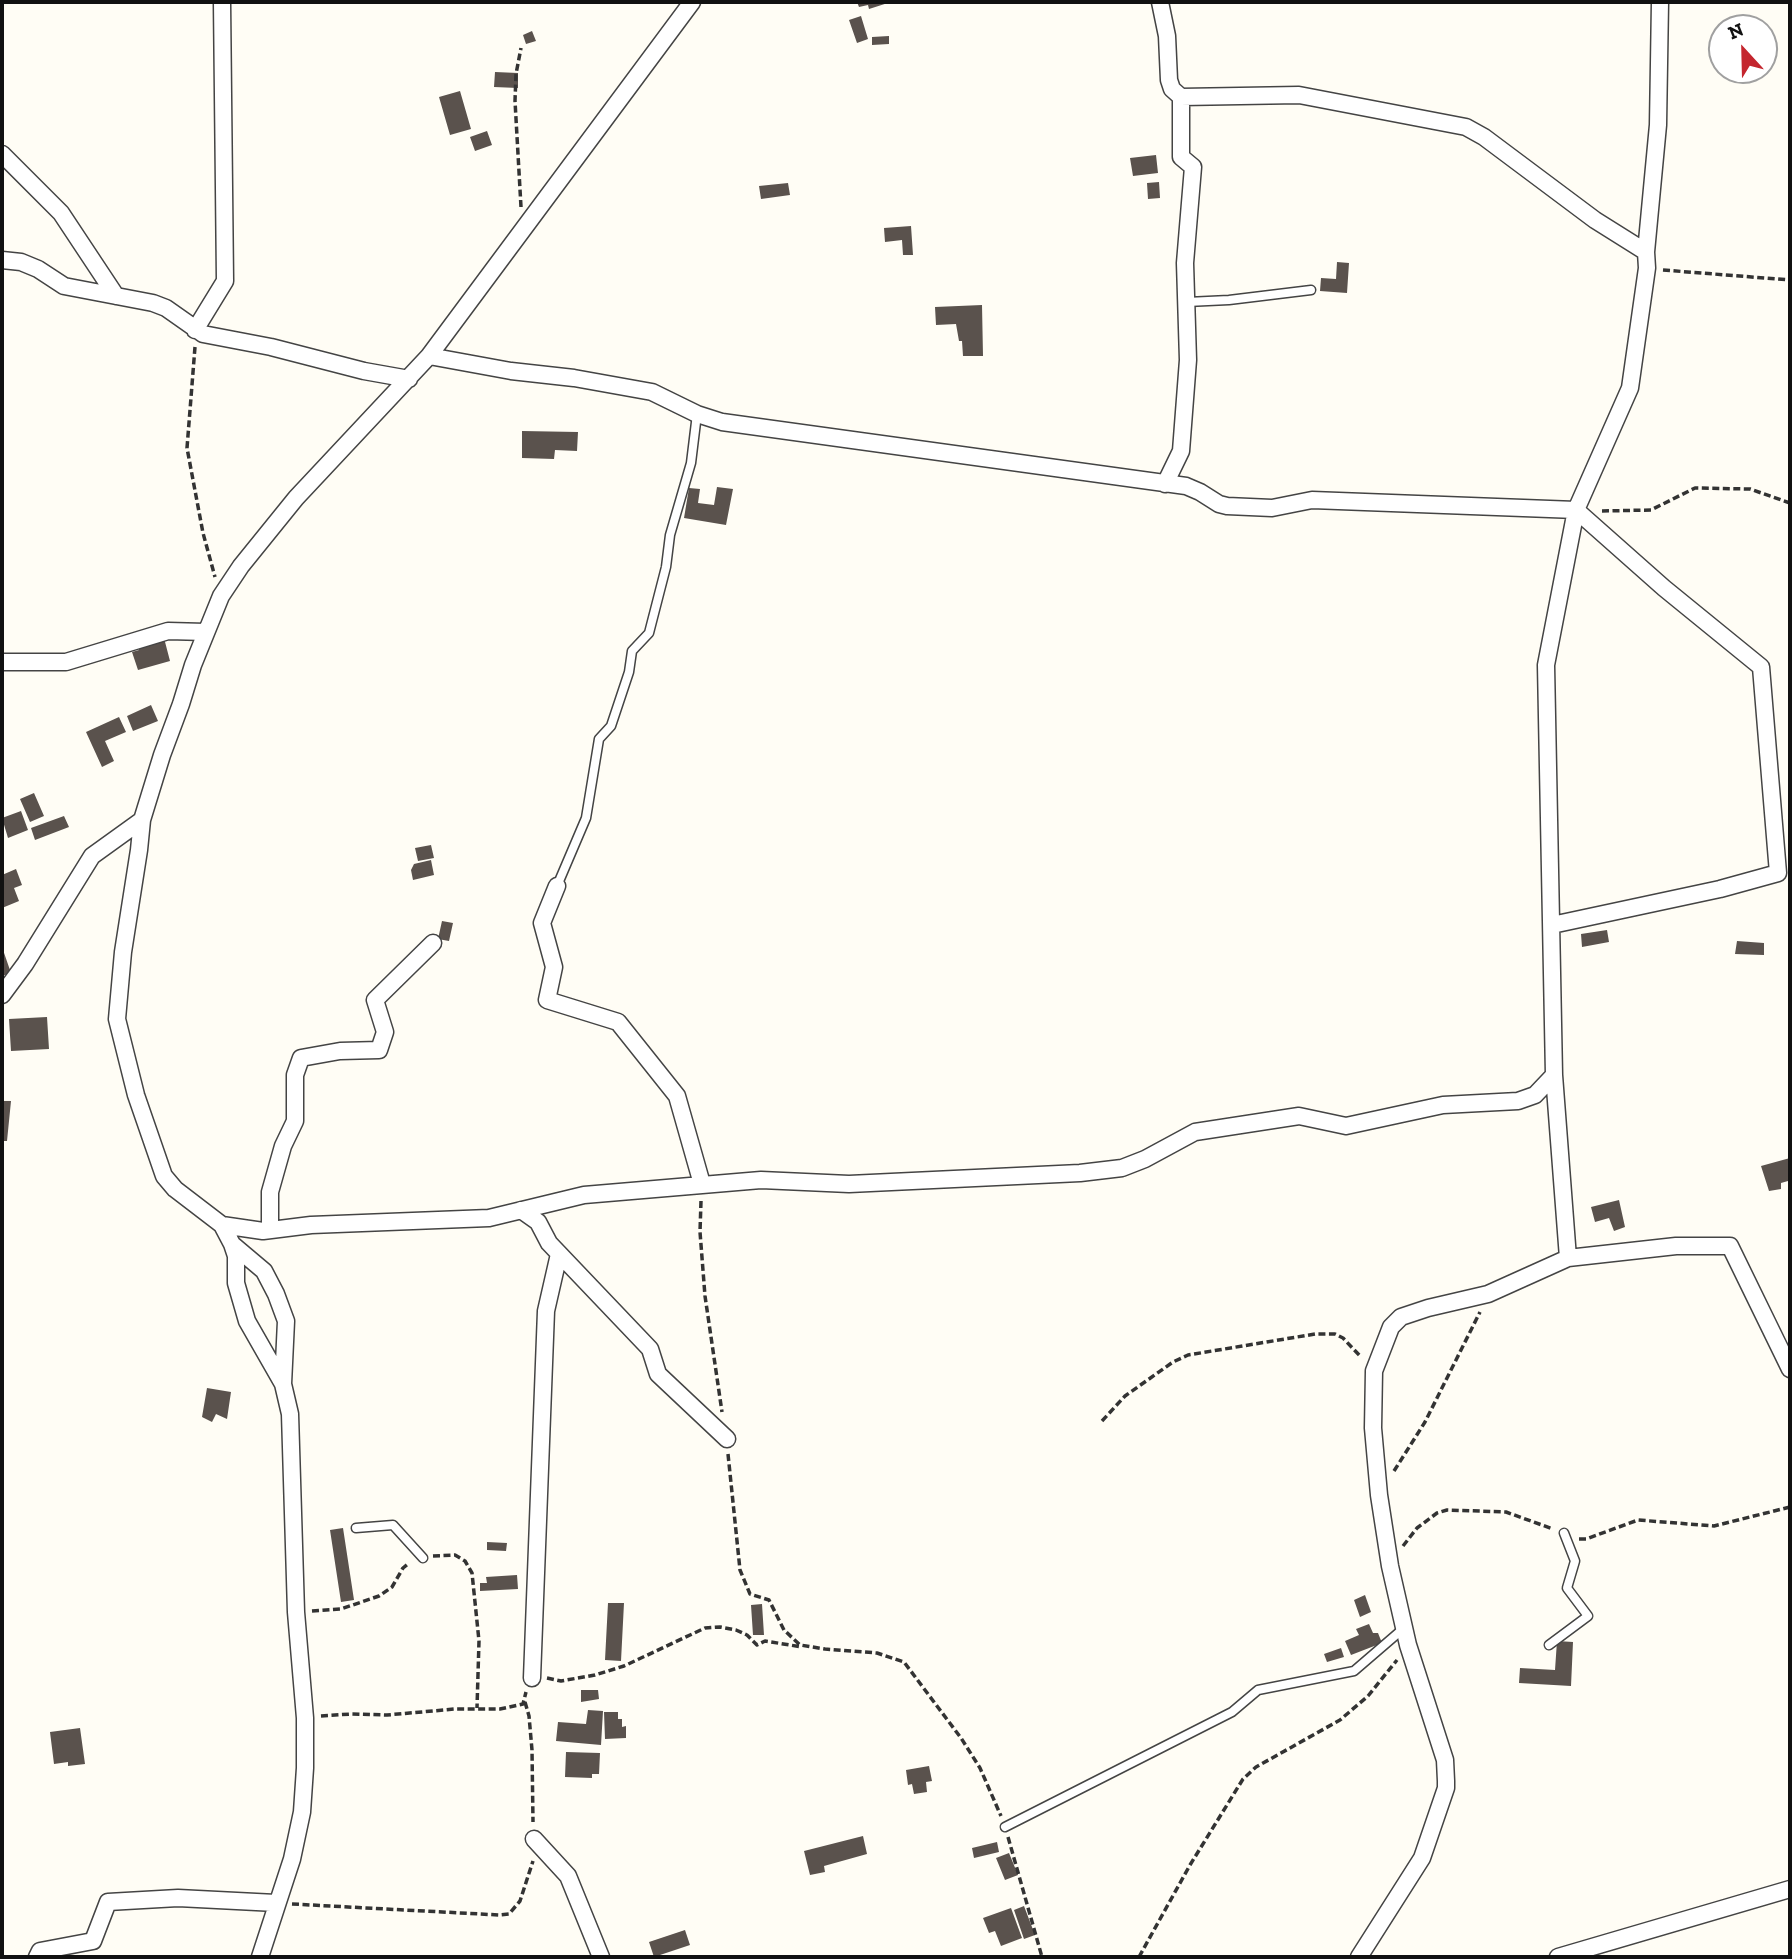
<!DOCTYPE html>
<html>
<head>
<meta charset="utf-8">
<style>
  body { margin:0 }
  #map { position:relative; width:1792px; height:1959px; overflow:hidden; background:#fffdf5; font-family:"Zilla Slab",serif }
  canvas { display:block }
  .frame { position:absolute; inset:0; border:4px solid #111; pointer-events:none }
  .north { position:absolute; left:1708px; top:14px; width:70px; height:70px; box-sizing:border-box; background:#fff; border:2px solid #a0a0a0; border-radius:50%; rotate:338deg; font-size:19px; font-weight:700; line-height:28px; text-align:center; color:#111 }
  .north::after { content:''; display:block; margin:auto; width:24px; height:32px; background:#c4262e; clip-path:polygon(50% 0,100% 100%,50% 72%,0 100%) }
</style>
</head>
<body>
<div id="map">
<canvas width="1792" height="1959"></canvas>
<div class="frame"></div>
<div class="north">N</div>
</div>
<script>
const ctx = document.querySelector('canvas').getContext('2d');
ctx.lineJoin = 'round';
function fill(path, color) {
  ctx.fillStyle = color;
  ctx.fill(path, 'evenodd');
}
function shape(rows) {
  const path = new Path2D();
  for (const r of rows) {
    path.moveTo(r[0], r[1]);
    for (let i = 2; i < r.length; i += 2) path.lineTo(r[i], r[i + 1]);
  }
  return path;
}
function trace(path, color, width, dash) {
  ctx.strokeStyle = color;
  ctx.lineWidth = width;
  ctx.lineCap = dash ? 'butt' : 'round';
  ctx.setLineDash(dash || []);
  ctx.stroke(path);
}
fill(shape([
  [857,2,891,2,869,9,868,5,859,7],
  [861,16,868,39,857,43,849,20],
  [532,31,536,41,526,44,523,35],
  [889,36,889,44,872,45,872,37],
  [495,72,518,73,518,88,494,87],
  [460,91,471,129,450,135,439,97],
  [487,131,492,145,475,151,470,137],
  [1156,155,1158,173,1133,176,1130,158],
  [1159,182,1160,198,1148,199,1147,183],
  [788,183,790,195,761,199,759,186],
  [911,226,913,255,903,255,902,240,885,242,884,228],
  [1337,262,1349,263,1347,293,1320,291,1321,278,1336,279],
  [982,305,983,356,963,356,962,341,959,341,956,324,936,325,935,307],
  [522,431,578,432,577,451,555,450,554,459,522,458],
  [717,487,733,489,726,525,684,518,689,488,700,489,698,503,714,505],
  [164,638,170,661,138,670,132,652,139,650,139,646],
  [151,705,158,721,133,731,127,716],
  [119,717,126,732,105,741,114,761,102,767,86,732],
  [34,793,44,816,30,822,20,799],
  [21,811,28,830,8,838,2,818],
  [64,816,69,827,35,840,31,828],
  [431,845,434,858,418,861,415,848],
  [431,860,434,875,413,880,411,870,414,864],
  [16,869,22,885,14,888,19,901,2,908,2,875],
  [442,921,453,923,449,941,438,939],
  [1607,930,1609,942,1582,947,1581,934],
  [1737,941,1764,943,1764,955,1735,954],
  [2,947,11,973,2,976],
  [47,1017,49,1049,11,1051,9,1019],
  [2,1101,11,1101,7,1141,2,1141],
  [1790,1158,1790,1174,1788,1174,1788,1181,1781,1183,1781,1189,1769,1191,1761,1166],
  [1619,1200,1625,1227,1614,1231,1609,1218,1595,1222,1591,1207],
  [207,1388,231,1392,227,1419,216,1414,212,1422,202,1417],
  [343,1528,354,1600,341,1602,330,1530],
  [487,1542,507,1543,506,1551,487,1550],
  [517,1575,518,1589,480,1591,480,1583,487,1583,486,1577],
  [1365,1595,1371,1612,1360,1617,1354,1600],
  [608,1603,624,1603,621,1661,605,1660],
  [762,1604,764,1635,753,1635,751,1605],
  [1369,1624,1373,1633,1378,1633,1382,1643,1351,1655,1345,1641,1359,1635,1356,1629],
  [1557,1641,1573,1642,1571,1686,1519,1683,1520,1668,1555,1670],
  [1341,1648,1344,1657,1327,1662,1324,1654],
  [581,1690,598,1690,599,1699,581,1702],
  [588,1710,603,1711,601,1745,556,1741,558,1722,586,1724],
  [604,1712,618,1712,618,1719,622,1719,622,1727,626,1726,626,1738,605,1739],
  [80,1728,85,1764,68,1766,68,1762,54,1764,50,1732],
  [566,1752,600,1753,599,1774,592,1774,592,1778,565,1777],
  [929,1766,932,1781,926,1782,927,1792,914,1794,912,1784,908,1785,906,1770],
  [863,1836,867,1854,824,1866,825,1872,810,1875,804,1851],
  [997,1842,999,1852,974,1858,972,1848],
  [1009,1853,1018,1875,1005,1880,996,1858],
  [1024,1906,1035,1935,1024,1939,1014,1910],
  [1011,1908,1022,1938,1001,1946,995,1931,989,1933,983,1918],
  [685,1930,690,1945,654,1957,649,1942]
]), '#5a524d');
const lane = shape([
  [1187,302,1229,300,1311,290],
  [557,886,586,818,599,739,611,726,629,672,632,651,649,633,666,567,670,535,691,463,697,414],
  [356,1528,393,1525,423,1558],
  [1549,1645,1588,1616,1567,1588,1575,1561,1564,1533],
  [1005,1827,1232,1712,1258,1690,1354,1671,1404,1628]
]);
const street = shape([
  [1160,2,1167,36,1169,80,1172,89,1181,97,1299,95,1466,127,1484,137,1595,220,1646,252],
  [2,154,61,213,116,296],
  [2,260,21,262,38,269,64,286,153,303,166,308,203,334,271,347,364,371,409,379],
  [195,330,225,281,222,2],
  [429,356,511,371,574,378,652,392,697,414,722,422,1186,486,1200,492,1219,504,1227,506,1272,508,1312,500,1576,510,1664,588,1761,667,1778,873,1720,889,1552,925],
  [1165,484,1181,451,1188,360,1185,263,1193,167,1181,157,1181,97],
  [2,662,66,662,168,631,206,632],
  [557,886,542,923,554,967,547,1000,618,1022,677,1096,702,1184],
  [2,995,25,964,92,856,142,820],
  [521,1210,538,1222,549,1243,650,1349,658,1374,727,1439],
  [222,1225,263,1231,311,1225,489,1218,584,1195,761,1180,849,1184,1080,1173,1122,1168,1145,1159,1195,1132,1299,1116,1346,1126,1443,1105,1518,1101,1535,1095,1554,1075],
  [270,1230,270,1192,283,1146,295,1121,295,1075,301,1058,340,1051,379,1050,385,1032,375,1000,433,943],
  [232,1244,264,1271,276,1294,286,1321,283,1384],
  [1568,1258,1676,1246,1730,1246,1790,1369],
  [532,1678,546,1311,559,1254],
  [534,1839,568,1876,601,1957],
  [37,1957,40,1951,93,1941,108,1902,178,1898,276,1903],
  [260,1957,292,1859,302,1812,305,1768,305,1718,296,1612,290,1414,283,1384,247,1321,236,1283,236,1256,232,1244,222,1225,175,1189,164,1176,136,1095,117,1019,123,952,139,850,142,820,162,755,181,704,193,665,221,596,241,566,296,498,429,356,692,2],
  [1359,1957,1422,1858,1446,1788,1446,1781,1445,1760,1408,1645,1390,1566,1379,1495,1373,1428,1374,1371,1391,1327,1401,1317,1428,1308,1488,1294,1568,1258,1554,1075,1546,665,1576,510,1630,388,1647,268,1646,252,1658,125,1660,2],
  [1558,1957,1790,1889]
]);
trace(lane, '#444', 11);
trace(street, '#444', 19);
trace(shape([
  [521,207,515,101,516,74,521,48],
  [1663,270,1790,280],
  [195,347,187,448,203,533,215,577],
  [1602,511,1651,510,1695,488,1750,489,1790,503],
  [701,1201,700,1232,705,1296,722,1412],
  [1102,1421,1125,1396,1173,1362,1188,1355,1315,1334,1335,1334,1343,1338,1361,1357],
  [728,1454,740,1570,750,1594,769,1600,784,1630,800,1645,825,1649,877,1653,904,1662,961,1738,980,1768,1001,1816],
  [1394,1471,1425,1422,1480,1312],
  [1579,1539,1586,1539,1638,1520,1714,1526,1790,1507],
  [1403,1546,1417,1528,1437,1513,1447,1510,1506,1512,1553,1529],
  [433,1556,455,1555,465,1561,472,1573,479,1641,477,1708],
  [312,1611,341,1609,379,1596,392,1587,403,1568,409,1563],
  [547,1678,561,1681,595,1675,624,1666,705,1628,720,1627,736,1630,747,1635,757,1645,765,1641,802,1647],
  [525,1702,529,1716,532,1750,533,1822],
  [321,1716,351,1714,387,1715,455,1709,500,1709,523,1704,526,1692],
  [1008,1837,1042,1957],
  [292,1904,499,1915,509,1914,520,1901,533,1861],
  [1139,1957,1190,1865,1243,1779,1256,1767,1340,1720,1368,1696,1397,1660]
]), '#333', 3.5, [7, 3.5]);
trace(lane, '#fff', 8);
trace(street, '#fff', 16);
</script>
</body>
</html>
